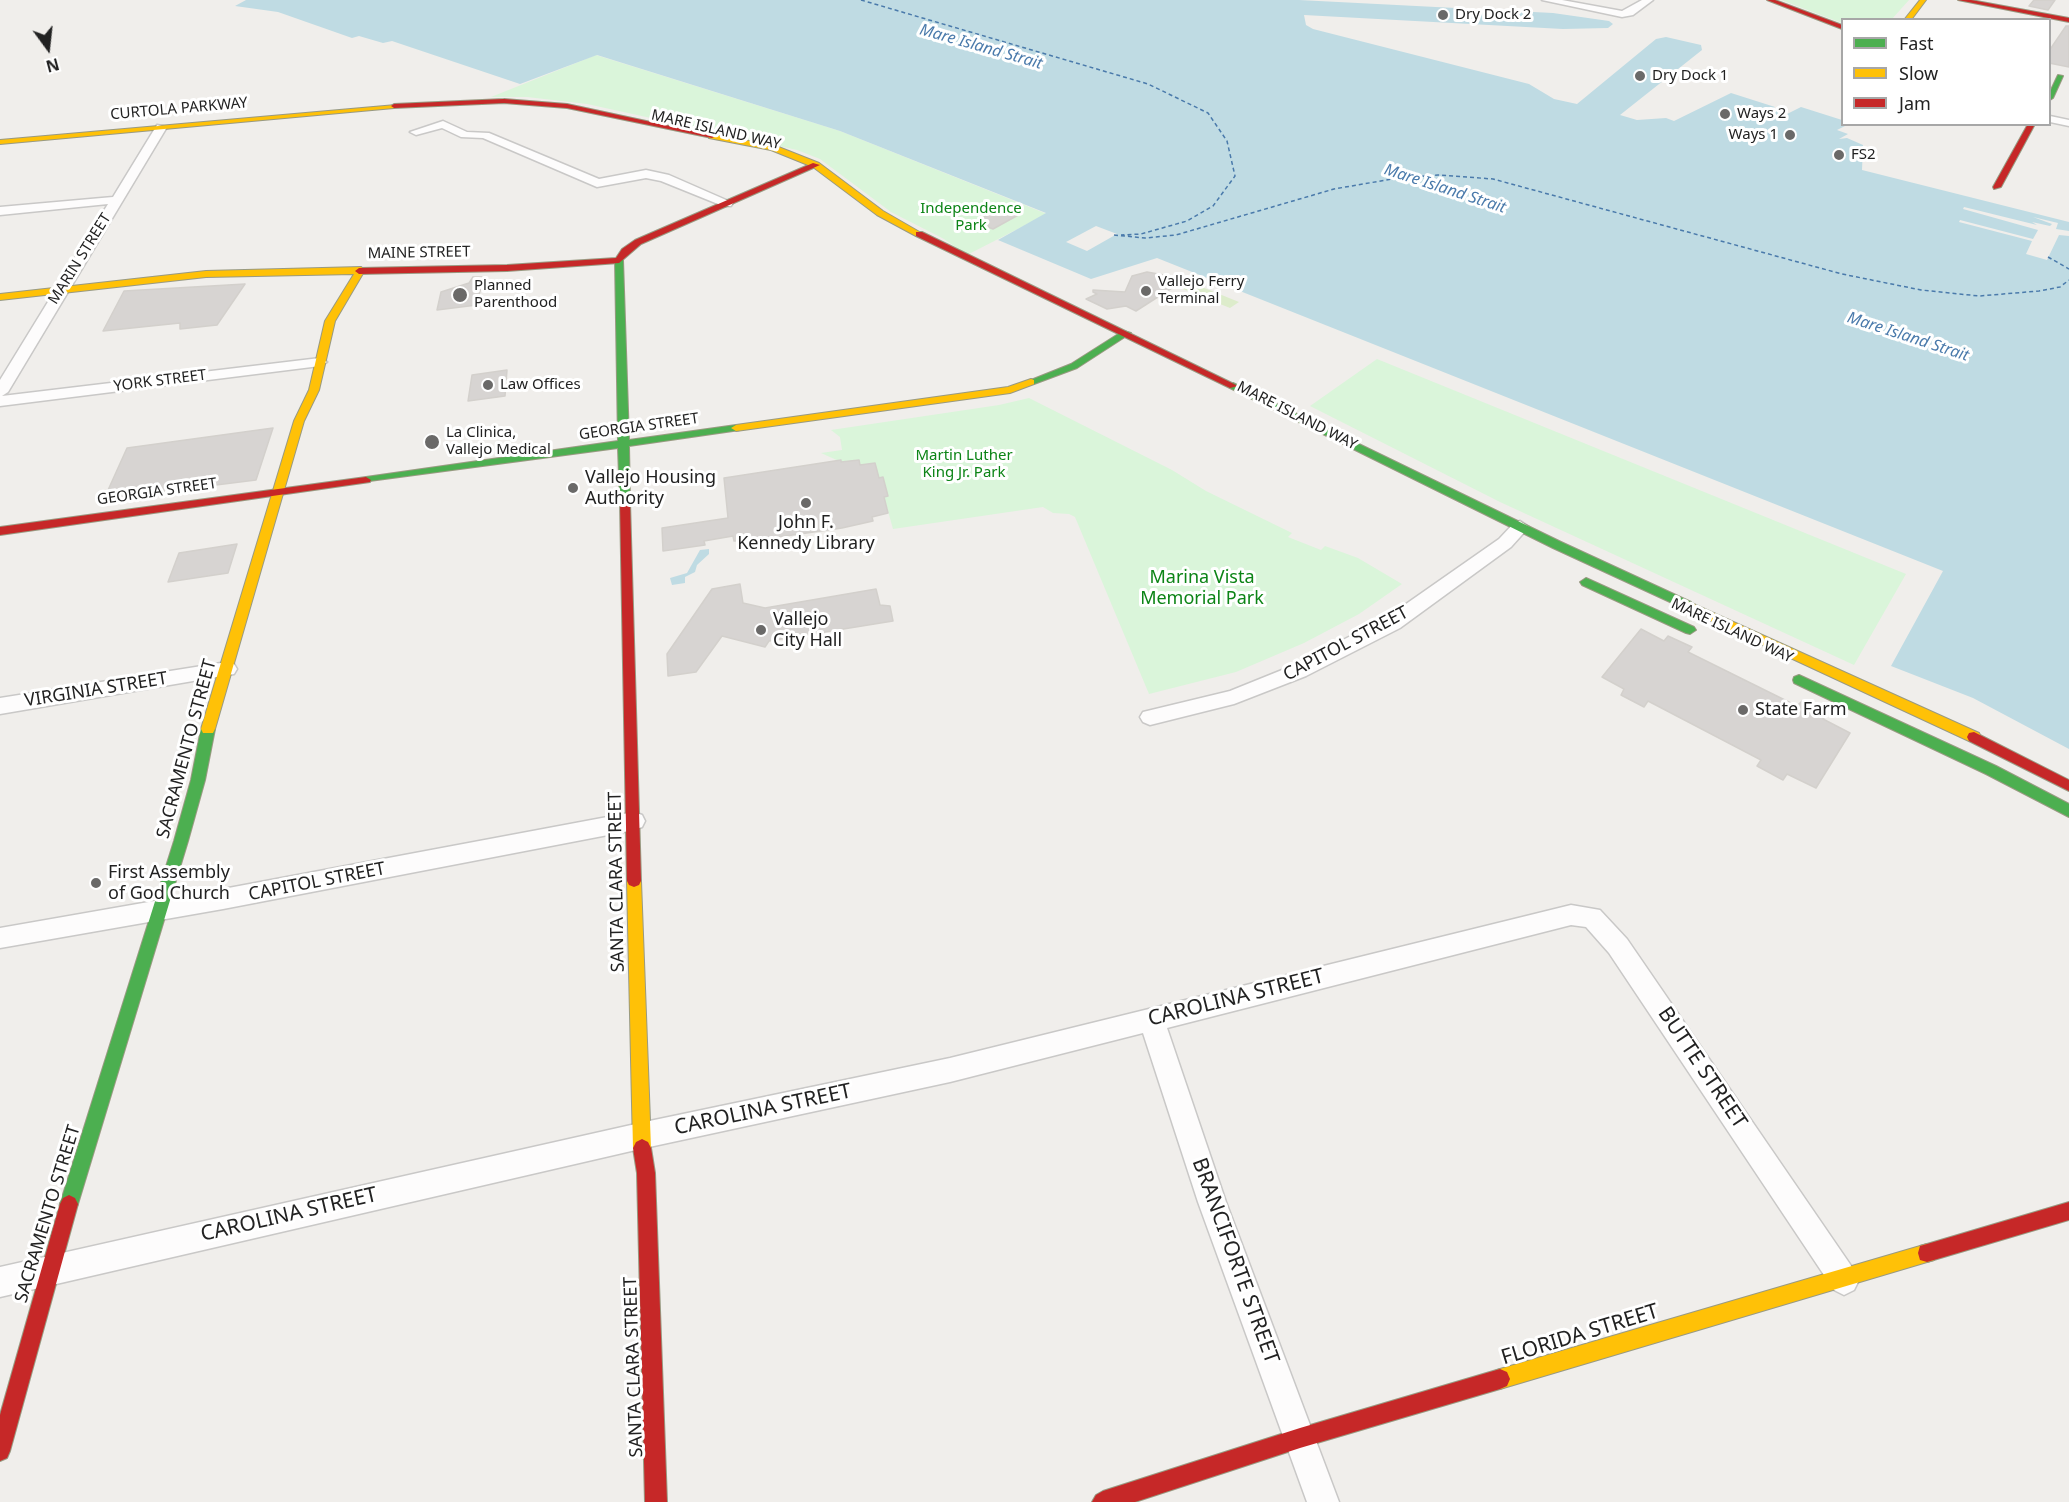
<!DOCTYPE html>
<html>
<head>
<meta charset="utf-8">
<style>
  body { margin:0 }
  #map { position:relative; width:2069px; height:1502px; overflow:hidden; background:#f0eeeb; font-family:"Noto Sans",sans-serif }
  canvas { display:block }
  .legend { position:absolute; left:1841px; top:18px; width:210px; height:108px; box-sizing:border-box; background:#fff; border:2px solid #a7a7a7; margin:0; padding:8px 10px; list-style:none; font-size:18px; color:#222 }
  .legend li { display:flex; align-items:center; gap:12px; height:30px }
  .legend b { width:30px; border:2px solid #a7a7a7 }
  .north { position:absolute; left:18px; top:18px; width:60px; height:60px; -webkit-text-stroke:4px #fff; paint-order:stroke; rotate:165deg; font-size:16px; font-weight:700; line-height:24px; text-align:center; color:#222 }
  .north::after { content:''; display:block; margin:auto; width:21px; height:27px; background:#222; clip-path:polygon(50% 0,100% 100%,50% 72%,0 100%) }
</style>
</head>
<body>
<div id="map">
<canvas width="2069" height="1502"></canvas>
<ul class="legend">
<li><b style="height:8px;background:#4caf50"></b>Fast</li>
<li><b style="height:8px;background:#ffc107"></b>Slow</li>
<li><b style="height:8px;background:#c62828"></b>Jam</li>
</ul>
<div class="north">N</div>
</div>
<script>
const ctx = document.querySelector('canvas').getContext('2d');
ctx.lineJoin = 'round';
function fill(path, color) {
  ctx.fillStyle = color;
  ctx.fill(path, 'evenodd');
}
function shape(rows) {
  const path = new Path2D();
  for (const r of rows) {
    path.moveTo(r[0], r[1]);
    for (let i = 2; i < r.length; i += 2) path.lineTo(r[i], r[i + 1]);
  }
  return path;
}
function trace(path, color, width, dash) {
  ctx.strokeStyle = color;
  ctx.lineWidth = width;
  ctx.lineCap = dash ? 'butt' : 'round';
  ctx.setLineDash(dash || []);
  ctx.stroke(path);
}
function label(font, color, halo, rows, align = 'center') {
  ctx.font = font + ' "Noto Sans",sans-serif';
  ctx.lineWidth = 6;
  ctx.setLineDash([]);
  ctx.textBaseline = 'middle';
  ctx.strokeStyle = halo;
  ctx.fillStyle = color;
  for (const [text, x, y, turn = 0] of rows) {
    ctx.save();
    ctx.translate(x, y);
    ctx.rotate((+turn || 0) * Math.PI / 180);
    ctx.textAlign = isNaN(turn) ? turn : align;
    if (halo) ctx.strokeText(text, 0, 0);
    ctx.fillText(text, 0, 0);
    ctx.restore();
  }
}
fill(shape([
  [1192,283,1239,302,1230,308,1183,289]
]), '#ddeccb');
fill(shape([
  [1781,0,1909,0,1892,19,1842,20,1842,23],
  [596,55,840,131,1047,214,967,255,944,239,891,212,820,159,797,150,587,104,527,97,491,97],
  [1377,359,1906,574,1854,665,1500,502,1310,406],
  [1029,398,1172,470,1206,491,1292,533,1288,537,1321,550,1325,546,1358,558,1402,584,1359,614,1304,643,1236,672,1149,694,1075,517,1069,514,1053,513,1043,507,893,529,884,497,888,496,883,478,879,478,875,463,860,465,859,460,841,462,821,453,842,450,840,437,831,430,999,405]
]), '#daf5da');
fill(shape([
  [246,0,1299,0,1553,13,1609,21,1613,24,1608,28,1563,29,1304,15,1306,25,1313,29,1529,84,1554,99,1577,104,1656,39,1666,37,1701,45,1702,50,1620,115,1637,120,1666,118,1674,121,1731,93,1775,107,1772,109,1787,114,1801,107,1842,120,1842,124,1847,125,1837,130,1848,134,1839,139,1847,138,1863,145,1862,170,2069,222,2069,749,1973,698,1891,666,1943,571,1157,258,1091,279,998,240,1046,213,840,131,597,55,520,84,392,41,383,43,359,36,352,38,278,12,235,6],
  [709,549,709,554,697,565,695,572,685,577,685,583,672,585,670,578,687,573,700,550]
]), '#bfdbe3');
fill(shape([
  [1964,207,2037,225,2032,222,2050,226,2052,224,2033,217,2058,223,2056,229,2069,231,2069,236,2059,235,2047,260,2026,254,2032,241,1959,222,1960,220,2033,239,2038,230,1963,209],
  [1096,226,1117,234,1087,251,1066,242]
]), '#f0eeeb');
trace(shape([
  [861,0,1148,84,1208,113,1227,141,1235,176,1213,206,1187,221,1141,234,1121,235],
  [1114,235,1145,238,1176,235,1334,189,1398,178,1438,175,1493,179,1842,274,1921,290,1979,296,2039,291,2060,287,2069,280],
  [2048,257,2069,269]
]), '#4a7aab', 1.5, [4, 3]);
const building = shape([
  [2034,0,2055,0,2048,10,2029,6,2034,0],
  [2066,26,2069,26,2069,67,2049,63,2049,51,2066,26],
  [1002,207,1020,214,993,229,975,222,1002,207],
  [1147,272,1164,275,1175,286,1136,311,1126,306,1107,309,1086,299,1097,294,1093,292,1093,290,1125,292,1132,276,1147,272],
  [473,277,483,277,477,305,437,310,441,292,469,283,473,277],
  [245,284,217,325,180,329,180,323,103,331,124,291,245,284],
  [507,370,505,396,468,401,472,375,507,370],
  [273,428,256,480,104,499,127,448,273,428],
  [841,460,841,462,859,460,860,465,875,463,879,478,883,477,888,496,884,497,888,513,872,517,873,521,842,528,757,540,734,541,733,536,704,541,705,545,663,551,662,528,728,518,724,478,841,460],
  [237,544,228,573,168,582,179,553,237,544],
  [740,584,743,603,765,608,876,589,880,605,890,606,893,621,769,641,765,647,722,636,696,672,668,676,667,654,712,589,740,584],
  [1641,629,1664,641,1668,636,1692,647,1688,652,1797,706,1802,701,1827,714,1823,719,1850,733,1816,788,1787,774,1783,780,1757,766,1761,760,1648,701,1644,707,1621,695,1624,689,1602,677,1641,629]
]);
fill(building, '#d7d4d2');
trace(building, '#d3d0cc', 1.5);
const street = shape([
  [1542,0,1562,0,1622,11,1642,0,1653,0,1633,15,1622,17,1542,0],
  [2050,116,2069,120,2069,126,2050,122,2050,116],
  [443,121,467,132,489,133,599,179,646,170,669,175,733,203,731,206,723,206,661,181,646,178,597,187,483,138,461,137,442,128,416,135,410,132,443,121],
  [157,125,167,127,8,392,2,396,320,358,327,362,320,366,0,406,0,380,108,204,0,215,0,207,113,197,157,125],
  [1520,521,1529,527,1511,547,1400,628,1306,676,1234,704,1150,725,1143,722,1140,717,1143,712,1230,691,1292,666,1386,618,1499,539,1514,523,1520,521],
  [227,662,234,664,237,669,234,674,0,714,0,698,227,662],
  [634,812,642,815,645,821,642,827,634,830,223,909,0,948,0,928,223,889,634,812],
  [1571,905,1600,910,1627,939,1854,1270,1859,1280,1854,1290,1844,1295,1834,1290,1609,953,1586,927,1571,925,1167,1028,1226,1202,1339,1502,1307,1502,1198,1202,1143,1033,950,1082,640,1149,0,1297,0,1267,640,1123,950,1058,1571,905]
]);
const fast = shape([
  [2058,75,2063,76,2053,98,2050,100,2050,92,2058,75],
  [619,257,623,260,629,440,736,425,740,426,740,430,629,446,630,502,625,505,620,502,618,448,362,482,361,480,366,477,618,441,615,260,619,257],
  [1123,331,1131,333,1077,368,1034,384,1026,382,1071,364,1123,331],
  [1233,383,1561,542,1691,602,1693,605,1691,608,1683,608,1553,548,1230,388,1228,386,1233,383],
  [1586,578,1694,627,1696,630,1690,634,1686,633,1582,585,1580,582,1586,578],
  [1799,675,1996,766,2069,804,2069,817,1986,774,1794,683,1793,680,1794,677,1799,675],
  [208,724,215,729,205,780,188,841,78,1204,75,1210,69,1213,63,1210,60,1204,174,841,191,780,201,729,208,724]
]);
const slow = shape([
  [1920,0,1926,0,1911,20,1904,20,1920,0],
  [396,105,394,108,0,144,0,140,396,105],
  [712,134,776,146,819,163,883,211,923,234,916,236,877,215,813,167,771,150,709,138,709,134,712,134],
  [361,267,365,270,335,321,319,390,304,421,215,729,213,733,203,733,201,729,294,421,309,390,325,321,354,274,206,277,0,300,0,294,206,271,361,267],
  [1031,379,1034,380,1034,384,1010,393,736,431,731,428,736,425,1008,387,1031,379],
  [1687,601,1979,733,1981,737,1979,741,1969,741,1683,608,1681,605,1687,601],
  [634,875,639,877,641,881,651,1148,648,1154,642,1157,636,1154,633,1148,627,881,629,877,634,875],
  [1927,1244,1934,1246,1936,1253,1934,1260,1927,1262,1500,1389,1493,1386,1490,1379,1493,1372,1500,1369,1927,1244]
]);
const jam = shape([
  [1767,0,1775,0,1842,25,1842,29,1767,0],
  [1958,0,1971,0,2069,18,2069,22,1958,0],
  [504,99,567,104,716,136,712,138,567,108,504,103,394,108,391,106,394,104,504,99],
  [2028,124,2035,124,2001,187,1994,189,1993,187,2028,124],
  [813,163,820,165,641,244,619,263,507,271,359,274,355,271,359,268,507,265,616,258,622,249,635,240,813,163],
  [916,232,922,232,1238,386,1230,388,916,236,916,232],
  [366,477,371,480,370,482,0,535,0,527,366,477],
  [625,499,630,502,641,881,639,885,634,887,629,885,627,881,620,502,625,499],
  [1974,732,2069,780,2069,791,1969,741,1967,737,1969,733,1974,732],
  [642,1139,648,1142,651,1148,655,1173,667,1502,645,1502,637,1173,633,1148,636,1142,642,1139],
  [69,1195,75,1198,78,1204,10,1451,7,1458,0,1461,0,1415,60,1204,63,1198,69,1195],
  [2069,1202,2069,1220,1927,1262,1920,1260,1918,1253,1920,1246,1927,1244,2069,1202],
  [1500,1369,1507,1372,1510,1379,1507,1386,1500,1389,1300,1448,1135,1502,1092,1502,1096,1495,1103,1491,1300,1428,1500,1369]
]);
trace(street, '#c9c8c7', 3);
trace(fast, '#999a82', 2);
trace(slow, '#999a82', 2);
trace(jam, '#999a82', 2);
fill(street, '#fdfcfc');
fill(fast, '#4caf50');
fill(slow, '#ffc107');
fill(jam, '#c62828');
for (const [x, y, r, color] of [
  [1443,15,6,"#6a6968"],
  [1640,76,6,"#6a6968"],
  [1725,114,6,"#6a6968"],
  [1790,135,6,"#6a6968"],
  [1839,155,6,"#6a6968"],
  [1146,291,6,"#6a6968"],
  [460,295,8,"#6a6968"],
  [488,385,6,"#6a6968"],
  [432,442,8,"#6a6968"],
  [573,488,6,"#6a6968"],
  [806,503,6,"#6a6968"],
  [761,630,6,"#6a6968"],
  [1743,710,6,"#6a6968"],
  [96,883,6,"#6a6968"]
]) {
  const dot = new Path2D();
  dot.arc(x, y, r, 0, 2 * Math.PI);
  ctx.fillStyle = color;
  ctx.fill(dot);
  trace(dot, '#fff', 2);
}
label('15px', '#222', '#fff', [
  ["Dry Dock 2",1455,15],
  ["Dry Dock 1",1652,76],
  ["Ways 2",1737,114],
  ["Ways 1",1778,135,"right"],
  ["FS2",1851,155],
  ["Vallejo Ferry",1158,282],
  ["Terminal",1158,299],
  ["Planned",474,286],
  ["Parenthood",474,303],
  ["Law Offices",500,385],
  ["La Clinica,",446,433],
  ["Vallejo Medical",446,450]
], 'left');
label('15px', '#222', '#fff', [
  ["CURTOLA PARKWAY",179,109,-5],
  ["MARE ISLAND WAY",716,130,13],
  ["MAINE STREET",419,253,-1],
  ["MARIN STREET",80,259,-58],
  ["YORK STREET",160,381,-7],
  ["MARE ISLAND WAY",1297,416,27],
  ["GEORGIA STREET",639,427,-8],
  ["GEORGIA STREET",157,492,-8],
  ["MARE ISLAND WAY",1732,631,25]
]);
label('15px', '#0c8416', '#fff', [
  ["Independence",971,209],
  ["Park",971,226],
  ["Martin Luther",964,456],
  ["King Jr. Park",964,473]
]);
label('italic 16px', '#4a7aab', '#fff', [
  ["Mare Island Strait",981,47,16],
  ["Mare Island Strait",1445,189,18],
  ["Mare Island Strait",1908,337,18]
]);
label('18px', '#222', '#fff', [
  ["Vallejo Housing",585,478],
  ["Authority",585,499],
  ["John F.",806,523,"center"],
  ["Kennedy Library",806,544,"center"],
  ["Vallejo",773,620],
  ["City Hall",773,641],
  ["State Farm",1755,710],
  ["First Assembly",108,873],
  ["of God Church",108,894]
], 'left');
label('18px', '#0c8416', '#fff', [
  ["Marina Vista",1202,578],
  ["Memorial Park",1202,599]
]);
label('18px', '#222', '#fff', [
  ["CAPITOL STREET",1346,644,-28],
  ["VIRGINIA STREET",96,690,-9],
  ["SACRAMENTO STREET",187,749,-75],
  ["CAPITOL STREET",317,882,-11],
  ["SANTA CLARA STREET",617,882,-91],
  ["SACRAMENTO STREET",48,1214,-73],
  ["SANTA CLARA STREET",634,1367,-92]
]);
label('21px', '#222', '#fff', [
  ["CAROLINA STREET",1236,998,-14],
  ["BUTTE STREET",1702,1068,56],
  ["CAROLINA STREET",763,1110,-12],
  ["CAROLINA STREET",289,1215,-13],
  ["BRANCIFORTE STREET",1235,1261,70],
  ["FLORIDA STREET",1580,1335,-17]
]);
</script>
</body>
</html>
